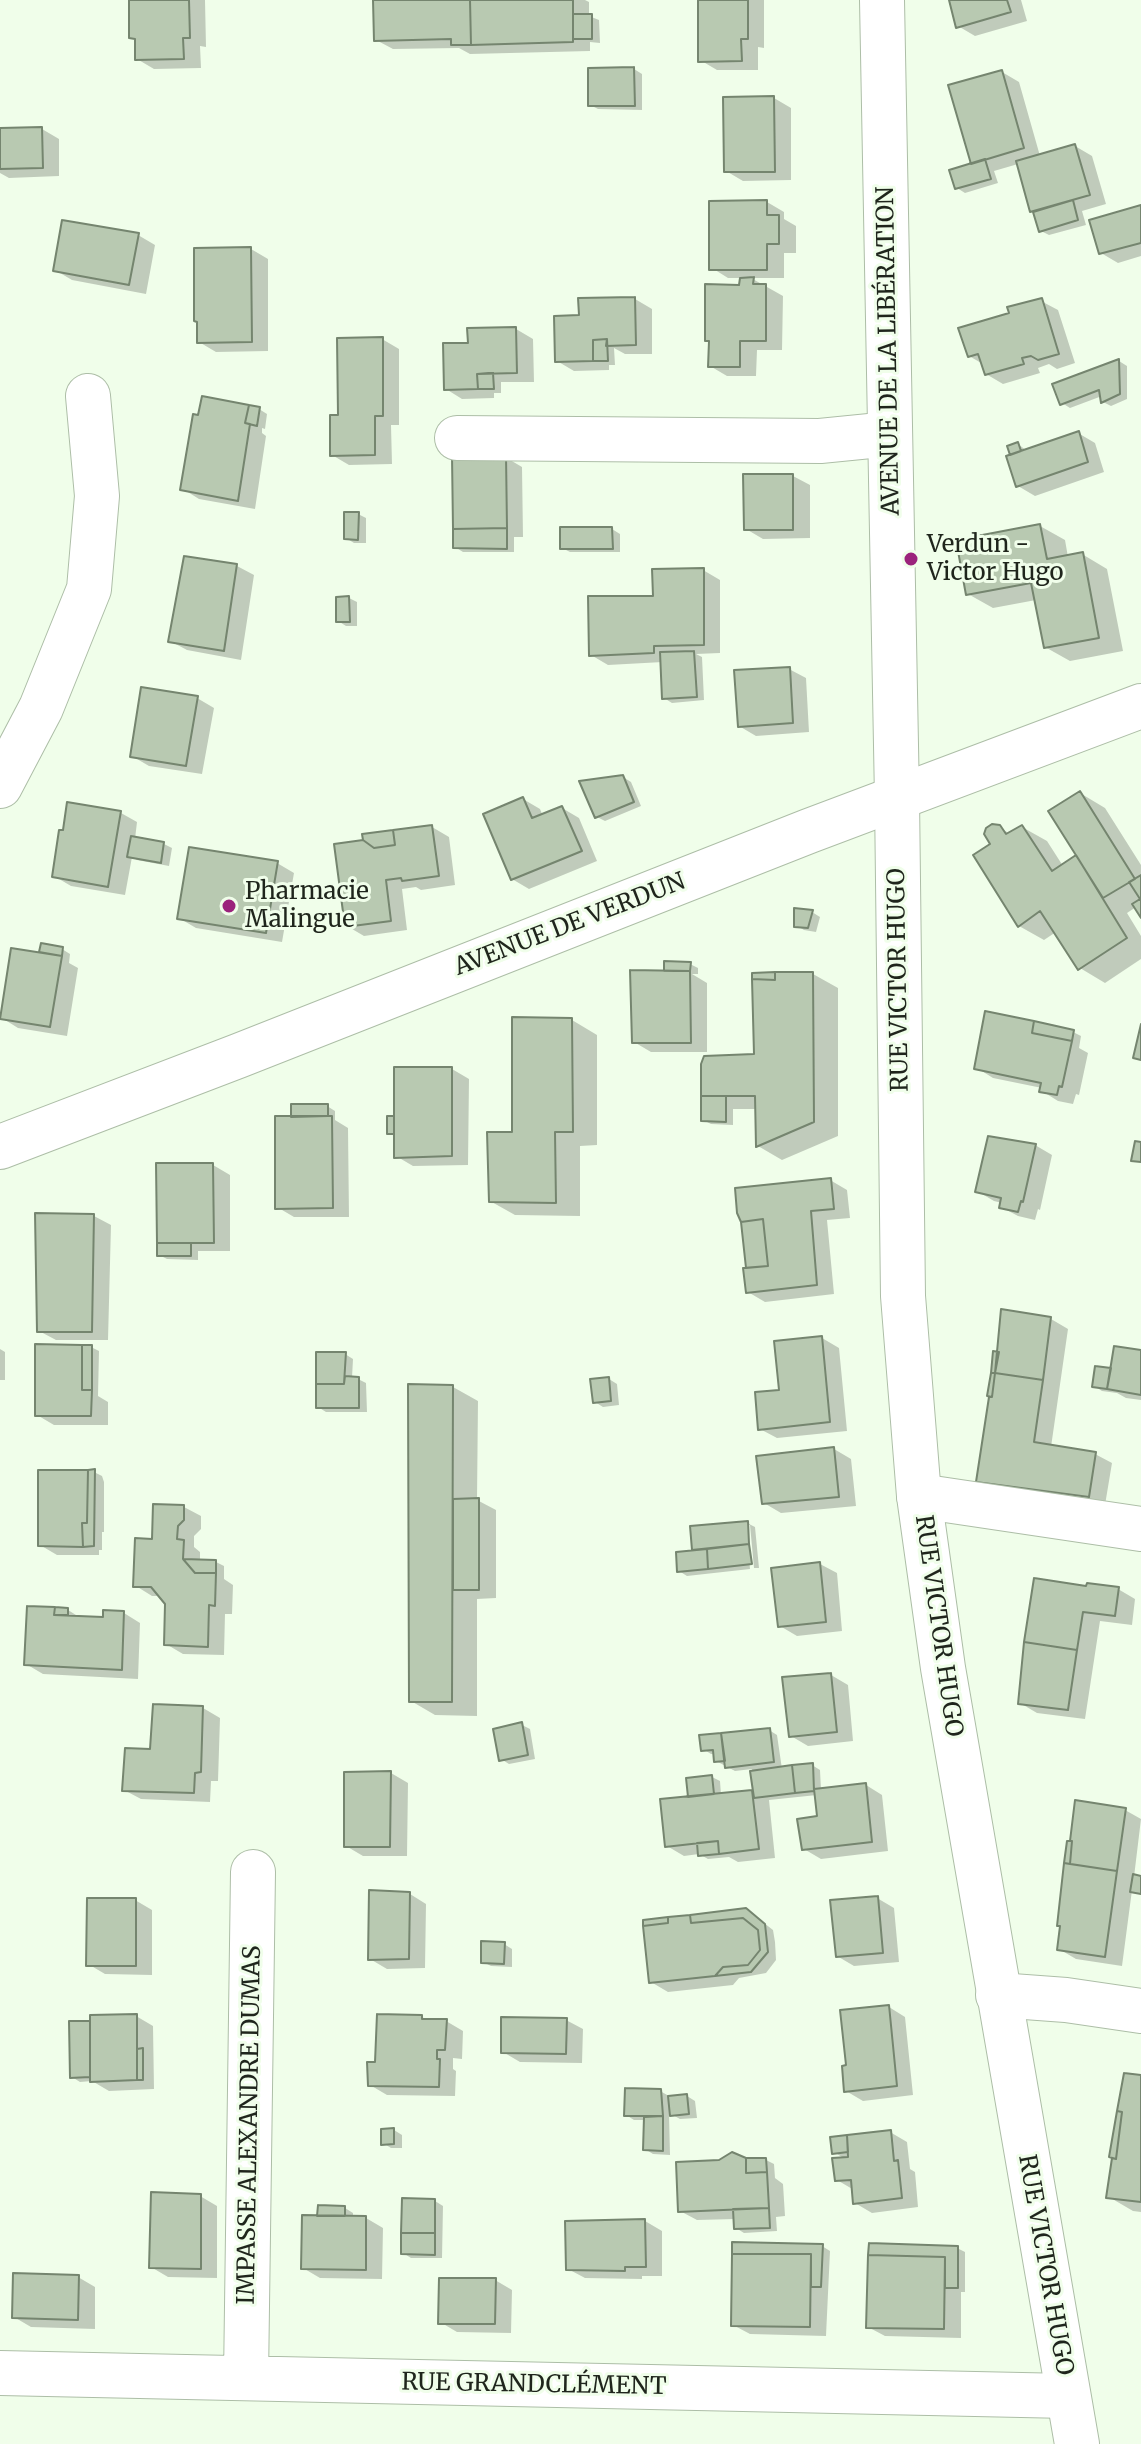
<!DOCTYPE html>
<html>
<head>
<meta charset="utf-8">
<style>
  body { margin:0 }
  canvas { display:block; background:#f0feea }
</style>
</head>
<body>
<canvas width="1141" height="2444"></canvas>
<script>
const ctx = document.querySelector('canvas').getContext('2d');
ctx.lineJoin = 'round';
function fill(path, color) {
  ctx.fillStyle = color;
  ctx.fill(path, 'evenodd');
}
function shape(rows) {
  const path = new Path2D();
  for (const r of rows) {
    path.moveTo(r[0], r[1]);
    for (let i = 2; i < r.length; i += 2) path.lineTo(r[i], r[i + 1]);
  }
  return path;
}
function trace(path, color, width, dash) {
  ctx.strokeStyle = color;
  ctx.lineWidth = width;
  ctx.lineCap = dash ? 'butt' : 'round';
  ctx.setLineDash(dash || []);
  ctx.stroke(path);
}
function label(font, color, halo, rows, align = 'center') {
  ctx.font = font + ' Merriweather,serif';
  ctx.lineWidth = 6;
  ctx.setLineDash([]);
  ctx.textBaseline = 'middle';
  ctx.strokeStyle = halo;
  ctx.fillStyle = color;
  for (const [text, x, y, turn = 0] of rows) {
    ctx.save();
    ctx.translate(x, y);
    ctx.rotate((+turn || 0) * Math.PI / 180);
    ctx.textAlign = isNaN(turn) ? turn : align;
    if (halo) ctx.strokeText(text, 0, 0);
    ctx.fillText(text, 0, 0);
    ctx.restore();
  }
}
fill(shape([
  [131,0,205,0,206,47,200,46,201,68,154,69,137,59,137,40,131,37],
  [375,0,585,0,589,2,589,16,599,20,600,43,590,42,590,51,470,54,459,48,393,49,376,40],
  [700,0,764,0,764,48,758,47,758,70,717,70,700,60],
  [951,0,1021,0,1027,21,975,36,958,26],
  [634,69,642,74,642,110,598,109,590,105],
  [1002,72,1019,82,1040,156,1075,146,1092,156,1106,204,1082,211,1086,225,1049,235,1041,231,1036,213,1032,211,1018,164,994,171,998,183,965,193,957,188,973,165],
  [774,98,791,108,791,180,743,181,726,171],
  [42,129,59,139,59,176,9,178,0,173,0,130],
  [767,202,784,212,784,219,796,226,796,253,784,253,784,278,751,278,783,296,782,350,757,350,756,376,727,376,710,366,741,287,742,278,728,278,712,268],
  [1141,207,1141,256,1118,263,1101,253],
  [138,235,155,245,146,294,72,280,55,270],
  [251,249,268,259,268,351,216,352,199,342],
  [635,299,652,309,652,354,625,354,614,348,615,365,609,365,609,370,574,371,557,361,581,317],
  [1041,301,1058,310,1075,363,1057,369,1049,364,1038,368,1040,373,1003,384,986,374,983,364,969,356,1011,314],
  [516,329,533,339,534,382,501,382,501,393,494,393,494,398,462,399,446,389,470,345],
  [382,339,399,349,399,425,391,425,392,464,349,465,332,455],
  [1119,361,1127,366,1127,399,1111,406,1103,402,1102,396,1070,408,1062,403,1055,386],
  [259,409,267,414,265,429,262,428,262,433,266,436,255,509,199,499,183,489],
  [1078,433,1095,443,1104,472,1035,496,1018,486,1012,456,1018,444,1027,451],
  [505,457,522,467,523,537,514,537,514,552,463,552,455,547],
  [793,476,810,485,810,538,763,539,746,529],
  [358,514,366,518,366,543,354,543,346,538],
  [1040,526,1065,540,1068,557,1082,554,1107,569,1123,651,1070,661,1045,647,1036,600,993,608,968,594],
  [612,529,620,534,620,552,570,552,562,548],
  [186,558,237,566,254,575,241,660,187,650,170,641],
  [703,570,720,580,720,653,696,654,702,657,704,700,672,703,664,698,663,662,608,665,591,655,655,598],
  [349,598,357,602,357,626,346,626,338,621],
  [789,669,806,678,809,732,756,736,739,726],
  [197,698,214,708,202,774,149,766,132,756],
  [623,777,631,782,641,806,605,821,597,817],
  [1080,793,1105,808,1141,865,1141,915,1136,907,1127,913,1141,936,1141,959,1105,983,1080,968,1056,932,1044,940,1019,926,993,845,999,827,1010,834,1022,827,1047,841,1063,866,1079,856],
  [523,799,540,809,543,816,562,808,579,818,597,861,529,889,512,879],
  [121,813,137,822,135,839,164,844,172,848,169,866,137,860,132,857,125,895,71,886,54,876],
  [432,827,449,837,455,885,421,890,416,887,402,889,407,930,364,936,347,926,337,846],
  [277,863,294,873,282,942,196,928,179,918],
  [812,912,820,917,816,932,804,930,796,925],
  [62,949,70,954,69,963,78,968,67,1036,18,1028,2,1018,50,956,42,951],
  [690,964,698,968,698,974,692,974,707,983,707,1052,651,1052,634,1042],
  [813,974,838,988,838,1136,782,1160,758,1146,757,1109,733,1109,733,1125,711,1124,703,1120,756,1056],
  [572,1020,597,1035,597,1145,580,1146,580,1216,515,1215,490,1201,514,1134],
  [1073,1032,1081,1036,1079,1048,1088,1053,1079,1095,1076,1094,1073,1104,1058,1101,1042,1091,1042,1088,993,1078,977,1068],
  [452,1069,469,1079,468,1165,413,1166,396,1156,396,1137,389,1133,393,1118],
  [327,1106,335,1111,335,1120,348,1128,349,1217,294,1217,277,1207,293,1118],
  [1035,1145,1052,1155,1040,1210,1038,1209,1035,1220,1018,1216,1001,1207,1002,1203,994,1201,977,1191],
  [213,1165,230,1175,230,1251,198,1251,198,1260,167,1259,159,1255],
  [830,1180,847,1190,850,1218,827,1220,834,1294,765,1302,748,1292],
  [94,1216,111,1225,108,1340,56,1340,39,1331],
  [1051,1319,1068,1329,1051,1447,1095,1454,1112,1463,1105,1505,995,1490,978,1480,991,1396],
  [822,1338,839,1348,847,1431,777,1438,760,1429,781,1391],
  [91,1347,99,1351,98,1396,108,1402,108,1425,54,1425,37,1415],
  [0,1349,5,1352,5,1380,0,1380],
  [1141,1352,1141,1400,1126,1398,1117,1393,1102,1391,1094,1386,1112,1370],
  [345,1354,353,1359,352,1378,358,1379,366,1383,367,1412,326,1412,318,1407],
  [609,1379,617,1384,619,1405,603,1407,595,1402],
  [453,1387,478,1401,477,1500,496,1510,496,1598,477,1599,477,1716,435,1715,411,1701],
  [834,1449,851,1459,856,1506,781,1513,764,1503],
  [94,1472,102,1476,104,1482,104,1532,102,1532,102,1550,99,1550,99,1555,57,1555,40,1545],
  [184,1507,201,1516,201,1529,194,1536,194,1547,200,1552,200,1561,216,1562,224,1566,224,1579,233,1585,232,1614,225,1614,224,1655,183,1654,166,1644,167,1604,161,1596,152,1596,136,1586,154,1541],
  [747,1523,755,1527,759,1568,754,1568,750,1525,746,1525,750,1569,687,1576,679,1571,694,1552,692,1527],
  [820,1564,837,1573,842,1631,797,1636,780,1626],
  [1088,1588,1118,1589,1135,1599,1132,1625,1100,1621,1085,1719,1037,1713,1020,1703],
  [29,1608,68,1610,76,1615,76,1618,105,1619,124,1613,140,1623,138,1679,43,1674,26,1664],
  [831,1675,848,1685,853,1741,808,1746,791,1736],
  [203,1708,220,1718,218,1781,211,1781,210,1802,141,1799,124,1790,152,1751],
  [522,1725,530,1729,535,1759,509,1764,501,1759],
  [769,1730,777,1735,782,1769,812,1765,820,1770,821,1790,866,1785,882,1795,888,1851,821,1859,804,1849,819,1818,817,1795,769,1800,775,1858,738,1862,729,1857,708,1859,699,1854,684,1856,667,1846,690,1798,712,1777,720,1781,721,1795,752,1792,755,1794,752,1769,735,1771,716,1761,715,1754,711,1754,703,1749],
  [391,1773,408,1783,407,1856,363,1856,346,1846],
  [1125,1810,1141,1819,1134,1877,1141,1878,1141,1895,1132,1890,1122,1966,1076,1959,1059,1949],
  [410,1894,426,1904,425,1968,387,1969,370,1959],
  [877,1898,894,1908,899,1962,854,1966,837,1956],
  [135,1900,152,1910,152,1975,105,1974,88,1964],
  [755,1916,773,1930,775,1942,776,1960,766,1973,739,1978,733,1985,668,1992,651,1982],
  [504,1944,512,1949,512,1967,491,1966,483,1962],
  [889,2007,905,2017,913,2095,863,2101,846,2091,848,2066],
  [136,2016,153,2026,154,2089,109,2091,92,2081,80,2082,72,2077,89,2023],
  [422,2017,429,2021,446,2021,463,2031,462,2059,453,2058,453,2069,456,2071,455,2096,387,2095,370,2085,377,2064],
  [566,2020,583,2029,582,2063,520,2062,503,2052],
  [1141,2077,1141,2212,1133,2211,1109,2197,1114,2158],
  [660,2091,669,2096,687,2096,695,2101,697,2118,680,2119,669,2113,670,2155,653,2154,645,2149,646,2120,634,2120,626,2115],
  [394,2130,402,2135,402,2148,391,2148,383,2143],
  [890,2132,907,2142,910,2169,915,2172,918,2207,872,2213,855,2203,854,2190,837,2180,845,2159,834,2152],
  [766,2160,774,2164,775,2178,783,2184,785,2216,776,2217,777,2231,744,2233,736,2228,736,2219,697,2220,680,2211,746,2161],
  [200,2196,217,2206,217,2278,168,2277,151,2267],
  [435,2201,443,2206,442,2258,411,2258,403,2253],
  [345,2208,353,2213,353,2218,366,2218,383,2228,382,2279,320,2278,303,2268,319,2217],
  [645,2221,662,2231,662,2276,642,2276,642,2279,585,2278,568,2269],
  [734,2244,822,2246,830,2251,826,2336,750,2334,733,2325],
  [870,2245,957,2248,965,2252,965,2292,961,2292,961,2338,885,2336,868,2327],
  [78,2277,95,2287,95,2329,31,2327,14,2317],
  [495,2280,512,2290,511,2333,457,2332,440,2322]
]), '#0003');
const building = shape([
  [129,0,189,0,190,38,183,38,184,59,135,60,135,39,129,38,129,0],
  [373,0,470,0,471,45,451,45,451,39,374,41,373,0],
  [470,0,573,0,573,42,471,45,470,0],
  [698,0,748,0,748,39,741,39,742,61,698,62,698,0],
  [949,0,1007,0,1011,12,956,28,949,0],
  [573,14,592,14,592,39,573,39,573,14],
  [634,67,635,106,588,106,588,68,634,67],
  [1002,70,1024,148,971,164,948,85,1002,70],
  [774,96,775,172,724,172,723,97,774,96],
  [42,127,43,168,0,169,0,128,42,127],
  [1075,144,1090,195,1030,212,1016,161,1075,144],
  [985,159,991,179,955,189,949,170,985,159],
  [767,200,767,215,779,215,779,244,767,244,767,270,709,270,709,201,767,200],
  [1073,200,1078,220,1039,232,1033,212,1073,200],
  [1141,205,1141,243,1099,254,1089,220,1141,205],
  [62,220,139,233,129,285,53,271,62,220],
  [251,247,252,342,197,343,197,322,194,321,194,248,251,247],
  [754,277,753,284,766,284,766,341,740,341,740,367,708,367,709,341,705,341,705,284,739,285,740,278,754,277],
  [635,297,636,345,606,346,607,339,593,340,593,361,555,362,554,316,579,315,578,298,635,297],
  [1042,298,1059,354,1038,360,1031,356,1022,358,1024,364,985,375,978,354,968,357,958,328,1009,313,1007,307,1042,298],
  [516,327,517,373,477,374,478,389,444,390,443,343,468,343,467,328,516,327],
  [383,337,383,416,375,416,375,455,330,456,330,415,338,415,337,338,383,337],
  [607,339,608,361,593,361,593,340,607,339],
  [1119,359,1120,394,1101,403,1099,390,1060,405,1052,384,1119,359],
  [493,373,494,389,478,389,477,374,493,373],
  [202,396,249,405,245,423,250,424,238,501,180,490,193,414,198,415,202,396],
  [249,405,260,407,257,426,245,423,249,405],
  [1079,431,1088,462,1016,487,1006,456,1079,431],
  [1018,442,1021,451,1010,455,1007,446,1018,442],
  [506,455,507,528,453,529,452,456,506,455],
  [743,474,793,474,793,530,744,530,743,474],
  [344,512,359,512,358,540,344,539,344,512],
  [1040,524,1047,559,1083,552,1099,638,1044,648,1031,583,966,595,956,540,1040,524],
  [560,527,612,527,613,549,560,549,560,527],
  [507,528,507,549,453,548,453,529,507,528],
  [184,556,237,564,224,651,168,642,184,556],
  [704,568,704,645,654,646,654,653,589,656,588,596,653,596,652,569,704,568],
  [349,596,350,622,336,622,336,597,349,596],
  [694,651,697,697,662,699,660,652,694,651],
  [790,667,793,723,738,727,734,670,790,667],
  [141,687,198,696,186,766,130,757,141,687],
  [623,775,634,802,595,818,579,781,623,775],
  [1080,791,1135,879,1103,898,1048,811,1080,791],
  [523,797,532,818,562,806,582,851,511,880,483,814,523,797],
  [67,802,121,811,108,887,52,877,59,830,63,830,67,802],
  [992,824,1000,825,1006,834,1022,825,1052,871,1076,855,1127,938,1078,970,1040,911,1018,927,973,855,990,844,984,834,986,828,992,824],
  [432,825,439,876,402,881,401,878,386,880,391,921,345,927,334,844,363,840,374,848,395,845,393,830,432,825],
  [393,830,395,845,374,848,363,840,362,834,393,830],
  [131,836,164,842,161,863,127,857,131,836],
  [189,847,278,861,266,933,177,919,189,847],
  [1141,875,1141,918,1132,904,1140,899,1129,882,1141,875],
  [794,908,813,910,808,928,794,927,794,908],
  [41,943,63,947,62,956,39,952,41,943],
  [11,948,62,956,50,1027,0,1019,11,948],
  [664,961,691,962,690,971,664,971,664,961],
  [630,970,690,971,691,1043,632,1043,630,970],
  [775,972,813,972,814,1122,756,1147,755,1096,701,1096,701,1064,704,1056,754,1054,752,979,775,980,775,972],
  [775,972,775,980,752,979,752,973,775,972],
  [985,1011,1034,1021,1032,1033,1072,1041,1062,1087,1059,1086,1057,1095,1039,1092,1041,1083,974,1069,985,1011],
  [512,1017,572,1018,573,1132,555,1132,556,1203,489,1202,487,1132,512,1132,512,1017],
  [1034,1021,1074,1030,1072,1041,1032,1033,1034,1021],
  [1141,1024,1141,1060,1133,1058,1141,1024],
  [394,1067,452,1067,452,1156,394,1158,394,1067],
  [701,1096,726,1096,726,1122,701,1121,701,1096],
  [291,1104,328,1104,328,1116,291,1117,291,1104],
  [275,1116,332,1116,333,1208,275,1209,275,1116],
  [387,1116,394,1116,394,1134,387,1134,387,1116],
  [988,1136,1036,1144,1023,1202,1021,1201,1018,1212,999,1208,1001,1198,975,1192,988,1136],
  [1135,1141,1141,1142,1141,1162,1131,1161,1135,1141],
  [156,1163,213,1163,214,1243,157,1243,156,1163],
  [831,1178,834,1209,811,1211,817,1285,746,1293,743,1268,768,1266,763,1219,741,1222,737,1213,735,1188,831,1178],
  [35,1213,94,1214,92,1332,37,1332,35,1213],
  [763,1219,768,1266,746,1268,741,1222,763,1219],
  [157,1243,191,1243,191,1256,157,1256,157,1243],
  [1001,1309,1051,1317,1043,1380,995,1373,1001,1309],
  [822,1336,830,1422,758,1430,755,1392,779,1390,774,1341,822,1336],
  [35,1344,82,1345,82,1390,92,1390,91,1416,35,1416,35,1344],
  [82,1345,92,1345,92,1390,82,1390,82,1345],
  [1114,1346,1141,1350,1141,1395,1107,1389,1114,1346],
  [993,1351,999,1352,995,1373,991,1373,993,1351],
  [316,1352,346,1352,344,1384,316,1384,316,1352],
  [1095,1366,1111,1368,1107,1389,1092,1387,1095,1366],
  [991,1373,995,1373,992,1397,987,1396,991,1373],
  [995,1373,1043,1380,1034,1442,1096,1452,1089,1497,976,1482,989,1397,992,1397,995,1373],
  [345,1376,359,1377,359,1408,316,1408,316,1384,344,1384,345,1376],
  [609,1377,611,1401,593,1403,590,1379,609,1377],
  [408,1384,453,1385,452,1702,409,1702,408,1384],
  [834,1447,839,1497,762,1504,756,1456,834,1447],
  [95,1469,94,1546,83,1547,82,1523,87,1523,88,1470,95,1469],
  [38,1470,88,1470,87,1523,82,1523,83,1547,38,1546,38,1470],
  [479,1498,479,1590,453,1590,453,1499,479,1498],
  [153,1504,184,1505,184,1520,178,1526,177,1539,184,1540,183,1559,195,1573,216,1573,215,1606,209,1605,208,1647,164,1645,165,1604,151,1587,133,1587,135,1538,152,1539,153,1504],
  [748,1521,749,1544,692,1550,690,1526,748,1521],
  [749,1544,752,1564,708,1569,707,1549,749,1544],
  [707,1549,708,1569,677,1572,676,1552,707,1549],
  [183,1559,216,1560,216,1573,195,1573,183,1559],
  [820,1562,826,1622,778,1627,771,1568,820,1562],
  [1034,1578,1086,1586,1087,1583,1119,1587,1115,1616,1083,1612,1077,1650,1024,1642,1034,1578],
  [27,1606,55,1607,54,1615,103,1617,103,1610,124,1611,122,1670,24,1665,27,1606],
  [55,1607,68,1608,68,1615,54,1615,55,1607],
  [1024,1642,1077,1650,1068,1710,1018,1704,1024,1642],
  [831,1673,837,1732,789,1737,782,1677,831,1673],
  [153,1704,203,1706,201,1772,195,1773,194,1793,122,1791,125,1748,150,1749,153,1704],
  [522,1722,528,1755,499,1761,493,1729,522,1722],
  [770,1728,774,1762,725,1768,721,1733,770,1728],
  [721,1733,725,1761,714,1762,713,1750,701,1751,699,1735,721,1733],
  [813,1763,814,1791,795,1793,792,1765,813,1763],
  [792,1765,795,1793,754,1798,750,1771,792,1765],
  [391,1771,390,1847,344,1847,344,1772,391,1771],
  [712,1775,714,1794,688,1797,686,1778,712,1775],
  [866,1783,872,1842,802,1850,797,1819,817,1816,814,1789,866,1783],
  [752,1790,759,1849,719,1854,718,1841,665,1847,660,1799,752,1790],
  [1075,1800,1126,1808,1117,1871,1070,1864,1072,1841,1070,1841,1075,1800],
  [718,1841,719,1854,698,1856,697,1843,718,1841],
  [1067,1841,1072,1841,1070,1864,1064,1863,1067,1841],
  [1064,1863,1117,1871,1105,1957,1057,1950,1060,1926,1057,1926,1064,1863],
  [1133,1874,1141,1876,1141,1894,1130,1892,1133,1874],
  [369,1890,410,1892,409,1959,368,1960,369,1890],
  [878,1896,883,1953,836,1957,830,1900,878,1896],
  [87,1898,136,1898,136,1966,86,1966,87,1898],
  [746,1908,765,1924,768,1952,751,1972,715,1976,723,1967,748,1965,760,1950,758,1930,743,1918,691,1923,690,1915,746,1908],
  [690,1915,691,1923,743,1918,758,1930,760,1950,748,1965,723,1967,715,1976,649,1983,643,1926,668,1923,668,1917,690,1915],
  [668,1917,668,1923,643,1926,643,1920,668,1917],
  [481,1941,505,1942,504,1964,481,1963,481,1941],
  [889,2005,897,2086,844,2092,842,2066,846,2065,840,2010,889,2005],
  [137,2014,137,2080,90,2082,90,2015,137,2014],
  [377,2014,422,2015,422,2019,447,2019,445,2050,437,2050,437,2059,440,2059,439,2087,368,2086,367,2062,375,2062,377,2014],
  [501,2017,567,2018,566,2054,501,2053,501,2017],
  [69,2021,90,2021,90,2077,70,2078,69,2021],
  [143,2048,143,2080,137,2080,137,2049,143,2048],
  [1124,2073,1141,2075,1141,2202,1106,2198,1112,2158,1116,2159,1122,2112,1117,2111,1124,2073],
  [625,2088,661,2089,663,2116,624,2116,625,2088],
  [687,2094,689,2114,670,2116,668,2096,687,2094],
  [1117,2111,1122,2112,1116,2159,1109,2157,1117,2111],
  [663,2116,663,2151,643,2150,644,2117,663,2116],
  [394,2128,394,2144,381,2145,381,2129,394,2128],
  [891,2130,894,2161,898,2160,902,2198,853,2204,851,2180,835,2181,832,2158,848,2157,847,2135,891,2130],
  [847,2135,848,2152,832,2154,830,2137,847,2135],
  [732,2152,746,2158,746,2173,767,2172,769,2208,678,2212,676,2162,719,2160,732,2152],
  [746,2158,766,2158,767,2172,746,2173,746,2158],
  [151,2192,201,2194,201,2269,149,2268,151,2192],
  [402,2198,435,2199,435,2233,401,2233,402,2198],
  [318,2205,345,2206,345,2216,317,2216,318,2205],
  [769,2208,770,2228,734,2229,733,2209,769,2208],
  [302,2215,366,2216,366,2270,301,2269,302,2215],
  [645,2219,646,2267,625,2267,625,2271,566,2270,565,2221,645,2219],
  [401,2233,435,2233,435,2255,401,2254,401,2233],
  [732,2242,823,2244,821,2287,811,2287,811,2254,732,2254,732,2242],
  [869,2243,958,2246,958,2288,945,2288,945,2257,868,2255,869,2243],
  [732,2254,811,2254,810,2327,731,2326,732,2254],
  [868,2255,945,2257,944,2329,866,2328,868,2255],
  [13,2273,79,2275,78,2320,12,2318,13,2273],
  [439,2278,496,2278,495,2324,438,2324,439,2278]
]);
fill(building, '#b8c9b1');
trace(building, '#75856f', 2);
const minor = shape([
  [457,438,820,441,890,434],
  [0,786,41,708,89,589,97,496,88,396],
  [919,1496,1141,1529],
  [998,1995,1066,2000,1141,2011],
  [0,2373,1068,2396],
  [246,2378,253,1872]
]);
const tertiary = shape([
  [882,0,897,798,903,1296,919,1496,943,1668,1077,2444]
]);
const secondary = shape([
  [0,1147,238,1056,809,831,1141,706]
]);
trace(minor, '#adbea7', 46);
trace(tertiary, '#adbea7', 46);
trace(secondary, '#adbea7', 46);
trace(minor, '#fff', 44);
trace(tertiary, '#fff', 44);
trace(secondary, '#fff', 44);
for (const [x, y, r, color] of [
  [911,559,8,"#9b237c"],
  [229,906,8,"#9b237c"]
]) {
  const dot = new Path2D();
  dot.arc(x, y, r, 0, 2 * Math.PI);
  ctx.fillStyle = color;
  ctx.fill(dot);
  trace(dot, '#f0feea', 3);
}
label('24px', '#1f251c', '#f0feea', [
  ["AVENUE DE LA LIBÉRATION",889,351,-91],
  ["AVENUE DE VERDUN",570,925,-21],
  ["RUE VICTOR HUGO",899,980,-91],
  ["RUE VICTOR HUGO",938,1626,82],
  ["IMPASSE ALEXANDRE DUMAS",250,2125,-89],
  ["RUE VICTOR HUGO",1045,2265,80],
  ["RUE GRANDCLÉMENT",534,2385,1]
]);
label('24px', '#1f251c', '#f0feea', [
  ["Verdun -",927,545],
  ["Victor Hugo",927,573],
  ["Pharmacie",245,892],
  ["Malingue",245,920]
], 'left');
</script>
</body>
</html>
